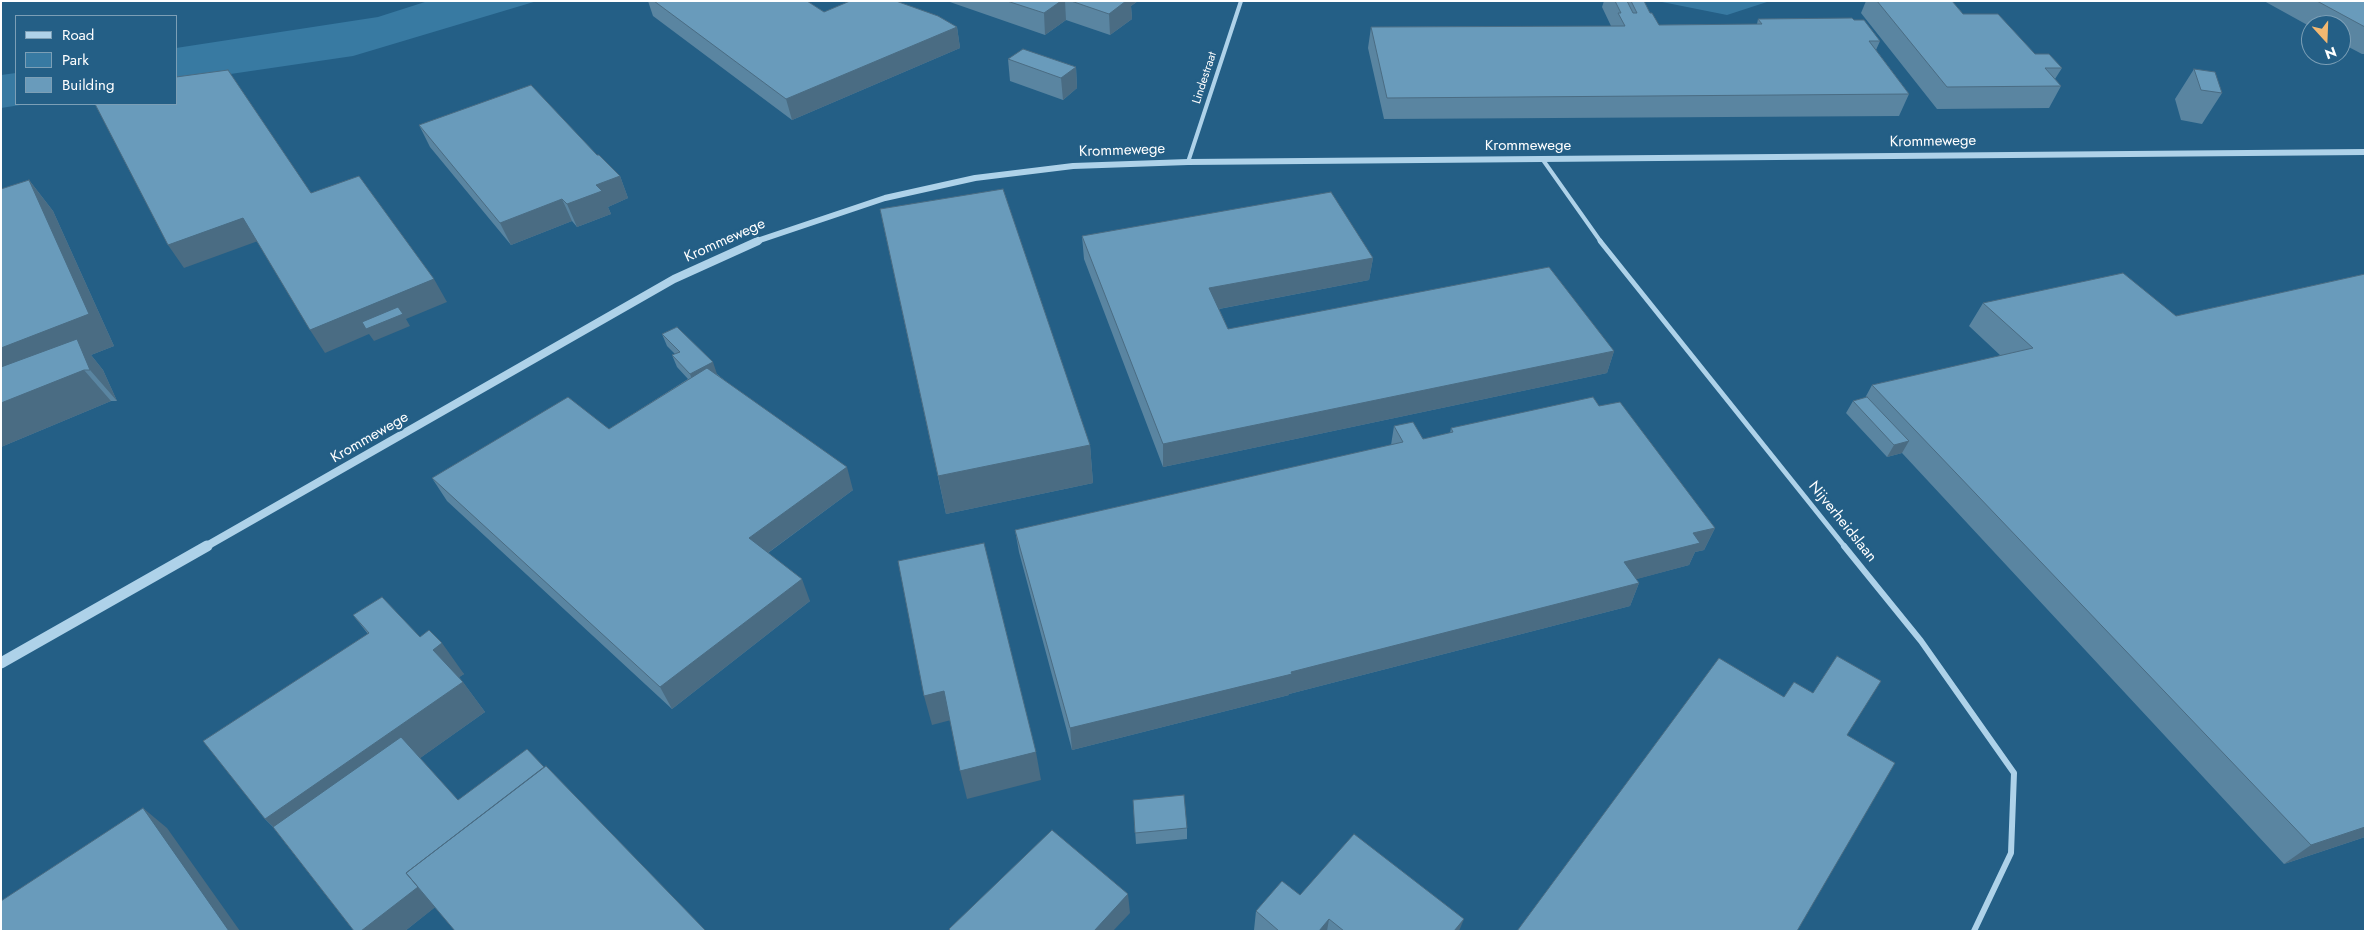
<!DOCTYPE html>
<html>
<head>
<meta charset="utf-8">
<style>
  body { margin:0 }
  #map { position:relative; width:2366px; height:932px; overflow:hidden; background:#245f86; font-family:Jost,sans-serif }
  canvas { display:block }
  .frame { position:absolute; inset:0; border:2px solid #fff; pointer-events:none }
  .legend { position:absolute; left:15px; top:15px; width:162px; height:90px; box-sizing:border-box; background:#245f86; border:1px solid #7c9fb6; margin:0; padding:6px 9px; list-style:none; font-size:15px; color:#fff }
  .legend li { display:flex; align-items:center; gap:10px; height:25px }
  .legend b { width:25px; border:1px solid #7c9fb6 }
  .north { position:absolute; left:2301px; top:15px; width:50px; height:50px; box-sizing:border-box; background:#245f86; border:1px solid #7c9fb6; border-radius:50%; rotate:160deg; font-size:14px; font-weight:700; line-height:20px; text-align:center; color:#fff }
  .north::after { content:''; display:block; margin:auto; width:18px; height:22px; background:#f3b871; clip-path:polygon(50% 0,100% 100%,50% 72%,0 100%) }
</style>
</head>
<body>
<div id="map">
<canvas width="2366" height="932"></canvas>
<div class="frame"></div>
<ul class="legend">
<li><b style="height:6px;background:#aed2e9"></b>Road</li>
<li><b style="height:14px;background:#387aa2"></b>Park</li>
<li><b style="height:14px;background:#699bbb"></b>Building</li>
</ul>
<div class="north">N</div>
</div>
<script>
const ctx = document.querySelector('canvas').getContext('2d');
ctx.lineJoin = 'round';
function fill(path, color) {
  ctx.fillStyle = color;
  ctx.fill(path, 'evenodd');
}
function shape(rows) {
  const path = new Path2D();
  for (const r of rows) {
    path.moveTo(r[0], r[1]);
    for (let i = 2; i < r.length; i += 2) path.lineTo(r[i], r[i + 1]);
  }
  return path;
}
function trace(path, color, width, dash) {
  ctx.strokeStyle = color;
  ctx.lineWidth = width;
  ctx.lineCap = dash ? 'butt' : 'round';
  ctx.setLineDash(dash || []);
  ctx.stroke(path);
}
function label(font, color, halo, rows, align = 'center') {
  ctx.font = font + ' Jost,sans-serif';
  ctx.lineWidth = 5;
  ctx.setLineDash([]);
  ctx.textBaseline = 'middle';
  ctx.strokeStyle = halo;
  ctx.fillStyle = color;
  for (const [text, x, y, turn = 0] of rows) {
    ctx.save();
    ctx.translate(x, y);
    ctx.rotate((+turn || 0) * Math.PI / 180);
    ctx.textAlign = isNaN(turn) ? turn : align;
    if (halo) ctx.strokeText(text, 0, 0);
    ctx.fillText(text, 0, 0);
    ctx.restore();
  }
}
fill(shape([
  [428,1,537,1,353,56,176,82,176,48,378,17],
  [1657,1,1770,1,1727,15],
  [16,73,16,104,27,104,1,108,1,75]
]), '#387aa2');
trace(shape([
  [1543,160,1601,242],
  [1188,162,1241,1]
]), '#aed2e9', 4);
trace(shape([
  [1600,241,1845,547]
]), '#aed2e9', 5);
trace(shape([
  [1844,546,1921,641,2014,773,2011,853,1974,931]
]), '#aed2e9', 6);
trace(shape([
  [754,242,885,198,975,178,1073,166,1188,162,2365,152]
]), '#aed2e9', 6);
trace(shape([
  [205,547,674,279,758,241]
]), '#aed2e9', 8);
trace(shape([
  [1,663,207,546]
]), '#aed2e9', 11);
fill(shape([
  [648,1,807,1,824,12,957,27,960,48,792,120,653,16],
  [947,1,1138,1,1131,6,1132,19,1110,35,1066,20,1045,35],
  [1604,1,1644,1,1650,13,1659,25,1757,24,1758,19,1854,20,1880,41,1876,50,1909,94,1899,116,1384,119,1368,48,1371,27,1611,26,1602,7],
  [1866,1,1952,1,1963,14,2035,54,2062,68,2055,79,2061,86,2049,108,1937,109,1861,13],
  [2264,1,2365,1,2365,54,2362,54,2341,43,2341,25,2311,25,2311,27],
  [1008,59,1076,67,1077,88,1063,100,1010,81],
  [2194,69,2222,93,2202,124,2181,120,2175,99],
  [419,125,597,155,620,176,628,198,608,207,611,214,577,227,572,221,511,245,430,147],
  [29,180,53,211,114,346,91,355,103,370,117,401,111,401,1,447],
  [880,209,1090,445,1093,483,946,514],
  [1082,236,1373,258,1369,280,1219,309,1228,329,1614,351,1607,373,1163,467,1084,259],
  [2365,274,2365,837,2284,864,1902,453,1887,457,1846,413,1853,401,1865,398,1872,385,2001,356,1969,326,1983,303,2176,316],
  [662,334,717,374,853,490,768,553,810,601,672,709,447,501,432,478,609,429,688,379,677,367,672,355,675,354,667,346],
  [1599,406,1715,528,1704,550,1695,552,1689,565,1636,579,1639,583,1630,606,1289,694,1289,695,1072,750,1019,552,1015,530,1391,445,1394,426,1423,439,1450,433,1451,428],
  [353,615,420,637,464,674,459,677,485,712,420,758,435,907,405,931,354,931,273,827,265,819,368,634],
  [1133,800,1187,828,1187,839,1136,844],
  [1300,895,1459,931,1255,931,1254,930,1256,911]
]), '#5a85a1');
fill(shape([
  [1061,1,1065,1,1066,20,1045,35,1044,13],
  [1119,1,1138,1,1131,6,1132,19,1110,35,1109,14],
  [957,27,960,48,792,120,786,99],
  [1076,67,1077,88,1063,100,1061,78],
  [620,176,628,198,608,207,611,214,577,227,567,204,596,185],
  [29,180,53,211,114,346,91,355,103,370,117,401,90,370,84,370,111,401,1,447,1,348],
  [562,199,572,221,511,245,500,223],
  [243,218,258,241,184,268,168,245],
  [1373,258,1369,280,1208,311,1209,288],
  [434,279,447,302,406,319,410,326,374,341,369,334,325,353,310,330],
  [1614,351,1607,373,1163,467,1163,444],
  [713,362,717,374,694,386,690,374],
  [1909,441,1902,453,1887,457,1894,445],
  [1090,445,1093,483,946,514,938,476],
  [847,467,853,490,758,560,749,538],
  [1715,528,1704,550,1695,552,1689,565,1615,585,1624,562,1693,533],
  [802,579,810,601,672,709,660,687],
  [1639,583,1630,606,1289,694,1289,695,1072,750,1070,728],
  [442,643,464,674,455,680,433,650],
  [463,682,485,712,295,847,265,819],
  [944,691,951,720,932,725,924,696],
  [1036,752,1041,780,967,799,960,771],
  [556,780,570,801,405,931,361,931],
  [143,808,167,828,240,931,229,931],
  [2365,827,2365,837,2284,864,2311,845],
  [1128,894,1130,913,1113,931,1094,931],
  [1329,919,1327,931,1319,931],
  [1464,919,1459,931,1454,931]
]), '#4a6c83');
const building = shape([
  [654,1,807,1,824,12,850,1,896,1,938,16,957,27,786,99,654,1],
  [1007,1,1061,1,1044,13,1007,1],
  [1071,1,1126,1,1109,14,1071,1],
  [1615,1,1627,1,1633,13,1637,13,1631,1,1644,1,1650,13,1652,13,1659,25,1762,24,1758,19,1852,18,1854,20,1864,20,1880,41,1869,41,1909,94,1387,98,1371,27,1625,26,1618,13,1621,13,1615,1],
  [1877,1,1952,1,1963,14,1998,14,2035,54,2049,54,2062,68,2045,68,2061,86,1947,87,1877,1],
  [2317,1,2365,1,2365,27,2317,1],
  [1023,49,1076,67,1061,78,1008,59,1023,49],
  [2194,69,2215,72,2222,93,2201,90,2194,69],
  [228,70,311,193,359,176,434,279,310,330,243,218,168,245,95,104,176,104,176,77,228,70],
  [531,85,597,155,599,155,620,176,596,185,602,191,567,204,562,199,500,223,419,125,531,85],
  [29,180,89,314,1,348,1,189,29,180],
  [1003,189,1090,445,938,476,880,209,1003,189],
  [1331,192,1373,258,1209,288,1228,329,1549,267,1614,351,1163,444,1082,236,1331,192],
  [2123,273,2176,316,2365,274,2365,827,2311,845,1872,385,2033,348,1983,303,2123,273],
  [398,307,403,314,366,329,362,322,398,307],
  [677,327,713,362,690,374,672,355,680,352,662,334,677,327],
  [77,339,90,370,84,370,1,403,1,367,77,339],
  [707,368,847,467,749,538,802,579,660,687,432,478,568,397,609,429,707,368],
  [1593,397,1599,406,1620,402,1715,528,1693,533,1700,543,1624,562,1639,583,1291,672,1292,674,1070,728,1015,530,1403,442,1394,426,1413,422,1423,439,1453,432,1451,428,1593,397],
  [1867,397,1909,441,1894,445,1853,401,1867,397],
  [984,543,1036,752,960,771,944,691,924,696,898,561,984,543],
  [382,597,420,637,429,630,442,643,433,650,463,682,265,819,203,741,369,633,353,615,382,597],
  [1837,656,1881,681,1847,735,1895,763,1797,931,1517,931,1719,658,1784,697,1794,682,1813,693,1837,656],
  [401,737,458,800,527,749,544,767,406,873,418,887,361,931,354,931,273,827,401,737],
  [546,766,706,931,455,931,406,873,546,766],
  [1184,795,1187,828,1135,833,1133,800,1184,795],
  [143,808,229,931,1,931,1,901,143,808],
  [1052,830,1128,894,1094,931,950,931,949,929,1052,830],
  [1354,834,1464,919,1454,931,1344,931,1329,919,1319,931,1279,931,1256,911,1282,881,1300,895,1354,834]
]);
fill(building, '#699bbb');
trace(building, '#4a6c83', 1);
label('12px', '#fff', '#245f86', [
  ["Lindestraat",1205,78,-72]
]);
label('15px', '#fff', '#245f86', [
  ["Krommewege",1933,142,-1],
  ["Krommewege",1528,146],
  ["Krommewege",1122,151,-2],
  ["Krommewege",725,241,-24],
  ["Krommewege",370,438,-30],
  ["Nijverheidslaan",1842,522,51]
]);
</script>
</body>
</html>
